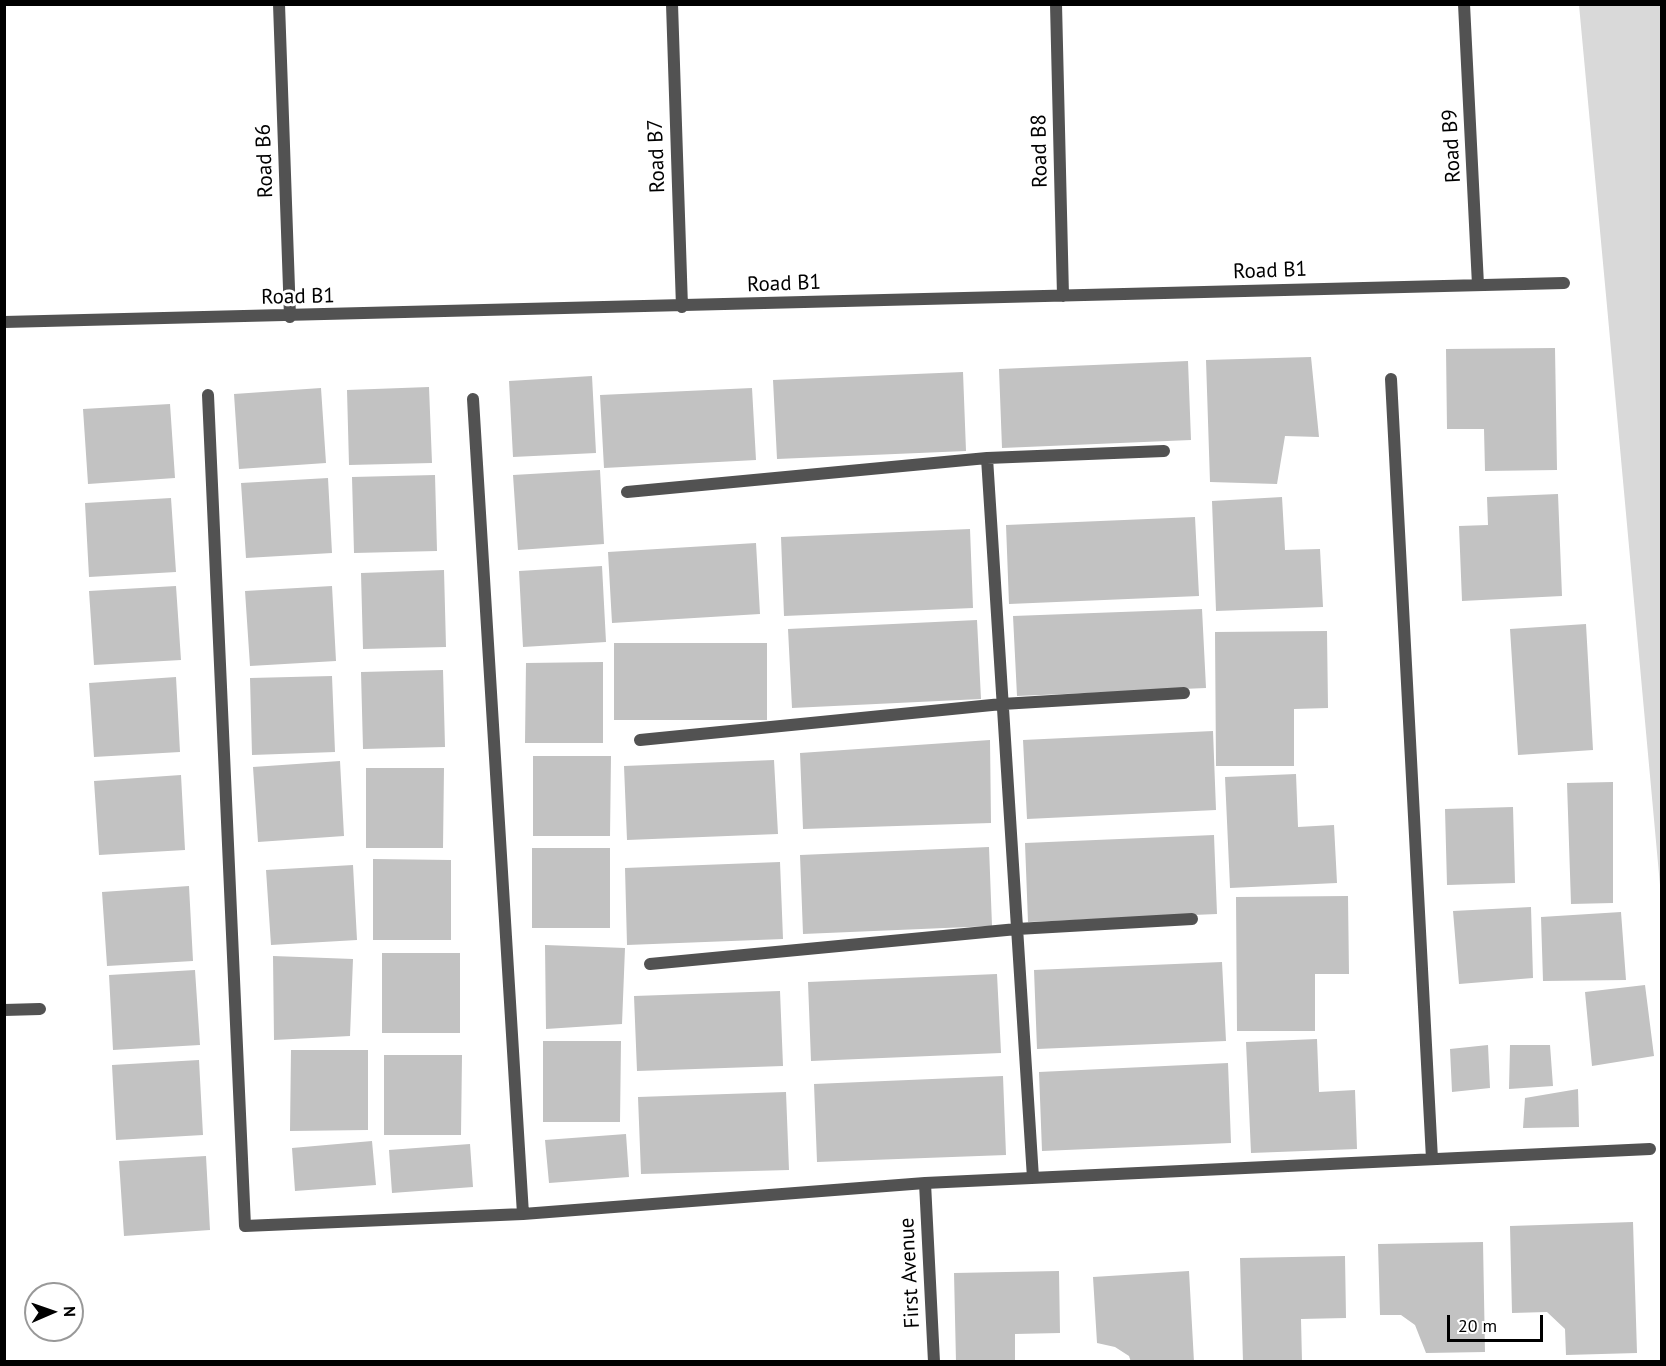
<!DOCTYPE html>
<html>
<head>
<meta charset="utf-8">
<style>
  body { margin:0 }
  #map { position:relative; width:1666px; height:1366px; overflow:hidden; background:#fff; font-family:"PT Sans",sans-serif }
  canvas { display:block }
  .frame { position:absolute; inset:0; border:6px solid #000; pointer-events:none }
  .north { position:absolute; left:24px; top:1282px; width:60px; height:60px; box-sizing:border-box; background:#fff; border:2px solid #999; border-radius:50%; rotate:88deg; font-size:16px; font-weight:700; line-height:24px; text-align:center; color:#000 }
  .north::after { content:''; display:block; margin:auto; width:21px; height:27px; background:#000; clip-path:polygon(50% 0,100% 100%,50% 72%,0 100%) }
  .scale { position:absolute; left:1447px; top:1315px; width:96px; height:27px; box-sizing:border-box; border:3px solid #000; border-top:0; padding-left:8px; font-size:18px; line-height:21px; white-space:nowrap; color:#000; -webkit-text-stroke:4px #fff; paint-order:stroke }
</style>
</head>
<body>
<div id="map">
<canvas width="1666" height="1366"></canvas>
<div class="frame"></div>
<div class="north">N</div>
<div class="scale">20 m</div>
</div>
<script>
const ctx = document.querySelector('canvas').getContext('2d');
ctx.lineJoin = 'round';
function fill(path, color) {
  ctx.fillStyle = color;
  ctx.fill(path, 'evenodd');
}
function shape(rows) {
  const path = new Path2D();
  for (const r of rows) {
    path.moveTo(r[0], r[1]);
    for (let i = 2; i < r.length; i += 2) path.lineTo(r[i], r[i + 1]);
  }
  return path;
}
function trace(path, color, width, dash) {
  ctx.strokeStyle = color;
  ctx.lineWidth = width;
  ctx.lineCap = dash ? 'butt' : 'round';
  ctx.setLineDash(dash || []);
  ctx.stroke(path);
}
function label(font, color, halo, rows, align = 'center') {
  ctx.font = font + ' "PT Sans",sans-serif';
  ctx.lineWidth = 6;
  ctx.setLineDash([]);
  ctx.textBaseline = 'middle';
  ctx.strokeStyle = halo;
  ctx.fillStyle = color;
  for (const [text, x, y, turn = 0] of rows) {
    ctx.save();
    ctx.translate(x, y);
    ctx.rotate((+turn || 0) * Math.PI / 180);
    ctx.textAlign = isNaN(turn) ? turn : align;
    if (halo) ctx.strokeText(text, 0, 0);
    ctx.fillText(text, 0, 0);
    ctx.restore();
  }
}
fill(shape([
  [1579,5,1661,5,1661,896,1607,306]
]), '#d9d9d9');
fill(shape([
  [1555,348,1557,470,1485,471,1484,429,1447,429,1446,349],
  [1311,357,1319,437,1285,436,1277,484,1210,482,1206,360],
  [1188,361,1191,440,1002,448,999,369],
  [963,372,966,451,777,459,773,380],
  [592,376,596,453,513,457,509,381],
  [429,387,432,463,349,465,347,390],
  [321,388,326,463,239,469,234,394],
  [752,388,756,460,604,468,600,395],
  [170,404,175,478,88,484,83,409],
  [600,470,604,544,518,550,513,475],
  [435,475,437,551,354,553,352,477],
  [328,478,332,553,246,558,241,483],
  [1558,494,1562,596,1462,601,1459,526,1488,525,1487,497],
  [1282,497,1285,550,1320,549,1323,607,1216,611,1212,501],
  [171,498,176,572,89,577,85,503],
  [1195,517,1199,596,1009,604,1006,525],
  [970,529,973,608,784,616,781,537],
  [756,543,760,614,612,623,608,552],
  [602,566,606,642,523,647,519,571],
  [444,570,446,647,363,649,361,573],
  [176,586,181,660,94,665,89,591],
  [332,586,336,661,250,666,245,591],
  [1202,609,1206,688,1017,696,1013,616],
  [977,620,981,699,792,708,788,629],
  [1586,624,1593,750,1518,755,1510,629],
  [1327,631,1328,708,1294,709,1294,766,1216,766,1215,632],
  [614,643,767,643,767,720,614,720],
  [603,662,603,743,525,743,526,663],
  [443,670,445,747,363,749,361,672],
  [332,676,335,752,252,755,250,678],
  [176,677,180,752,94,757,89,683],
  [1213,731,1216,810,1027,819,1023,740],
  [990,740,991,823,803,829,800,753],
  [533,756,611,756,610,836,533,836],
  [774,760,778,834,627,840,624,766],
  [340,761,344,836,258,842,253,767],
  [366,768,444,768,443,848,366,848],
  [1296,774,1298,827,1334,825,1337,883,1230,888,1225,777],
  [181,775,185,850,99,855,94,781],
  [1613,782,1613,903,1571,904,1567,783],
  [1513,807,1515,883,1447,885,1445,809],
  [1214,835,1217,914,1028,922,1025,843],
  [989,847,992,926,803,934,800,855],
  [532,848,610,848,610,928,532,928],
  [373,859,451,860,451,940,373,940],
  [780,862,783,939,627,945,625,868],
  [353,865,357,940,271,945,266,870],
  [189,886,193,961,107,966,102,892],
  [1348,896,1349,974,1315,974,1315,1031,1237,1031,1236,897],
  [1531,907,1533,978,1459,984,1453,911],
  [1621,912,1626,980,1543,981,1541,917],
  [545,945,625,948,622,1024,546,1029],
  [382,953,460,953,460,1033,382,1033],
  [273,956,353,959,350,1036,274,1040],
  [1222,962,1226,1041,1037,1049,1034,970],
  [195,970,200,1045,113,1050,109,975],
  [997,974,1001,1053,811,1061,808,982],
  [1645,985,1654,1056,1592,1066,1585,992],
  [780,991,783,1066,637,1071,634,996],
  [1317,1039,1319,1092,1355,1090,1357,1149,1251,1153,1246,1042],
  [543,1041,621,1041,620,1122,543,1122],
  [1488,1045,1490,1088,1452,1092,1450,1049],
  [1510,1045,1550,1045,1553,1086,1509,1089],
  [291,1050,368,1050,368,1130,290,1131],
  [384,1055,462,1055,461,1135,384,1135],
  [199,1060,203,1135,116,1140,112,1065],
  [1228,1063,1231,1143,1042,1151,1039,1072],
  [1003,1076,1006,1155,817,1162,814,1084],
  [1578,1089,1579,1127,1523,1128,1525,1098],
  [786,1092,789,1170,641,1174,638,1097],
  [626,1134,629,1177,549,1183,545,1140],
  [372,1141,376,1185,295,1191,292,1148],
  [470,1144,473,1187,392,1193,389,1150],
  [206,1156,210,1230,124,1236,119,1161],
  [1633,1222,1637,1353,1566,1355,1565,1329,1547,1312,1512,1313,1510,1226],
  [1483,1242,1485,1352,1426,1353,1415,1325,1401,1315,1380,1315,1378,1244],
  [1345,1256,1346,1318,1301,1319,1302,1362,1243,1362,1240,1258],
  [1059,1271,1060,1333,1015,1334,1015,1362,956,1362,954,1273],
  [1189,1271,1194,1362,1131,1362,1129,1356,1115,1347,1097,1343,1093,1277]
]), '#c2c2c2');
trace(shape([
  [279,4,290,317],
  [672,4,682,307],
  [1056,4,1063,296],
  [1464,4,1478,285],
  [4,322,1564,283],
  [1391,379,1432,1159],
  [208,395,245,1226,523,1214,925,1183,1650,1149],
  [473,399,523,1214],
  [987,458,1033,1178],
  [627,492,987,458,1164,451],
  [640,740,1002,704,1184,693],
  [650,964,1017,929,1192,919],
  [4,1010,40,1009],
  [925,1183,934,1362]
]), '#525252', 12);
label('21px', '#000', '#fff', [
  ["Road B9",1452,146,-93],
  ["Road B8",1040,151,-91],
  ["Road B7",657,156,-92],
  ["Road B6",265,161,-92],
  ["Road B1",1270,271,-2],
  ["Road B1",784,284,-2],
  ["Road B1",298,297,-1],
  ["First Avenue",910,1273,-93]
]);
</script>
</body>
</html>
